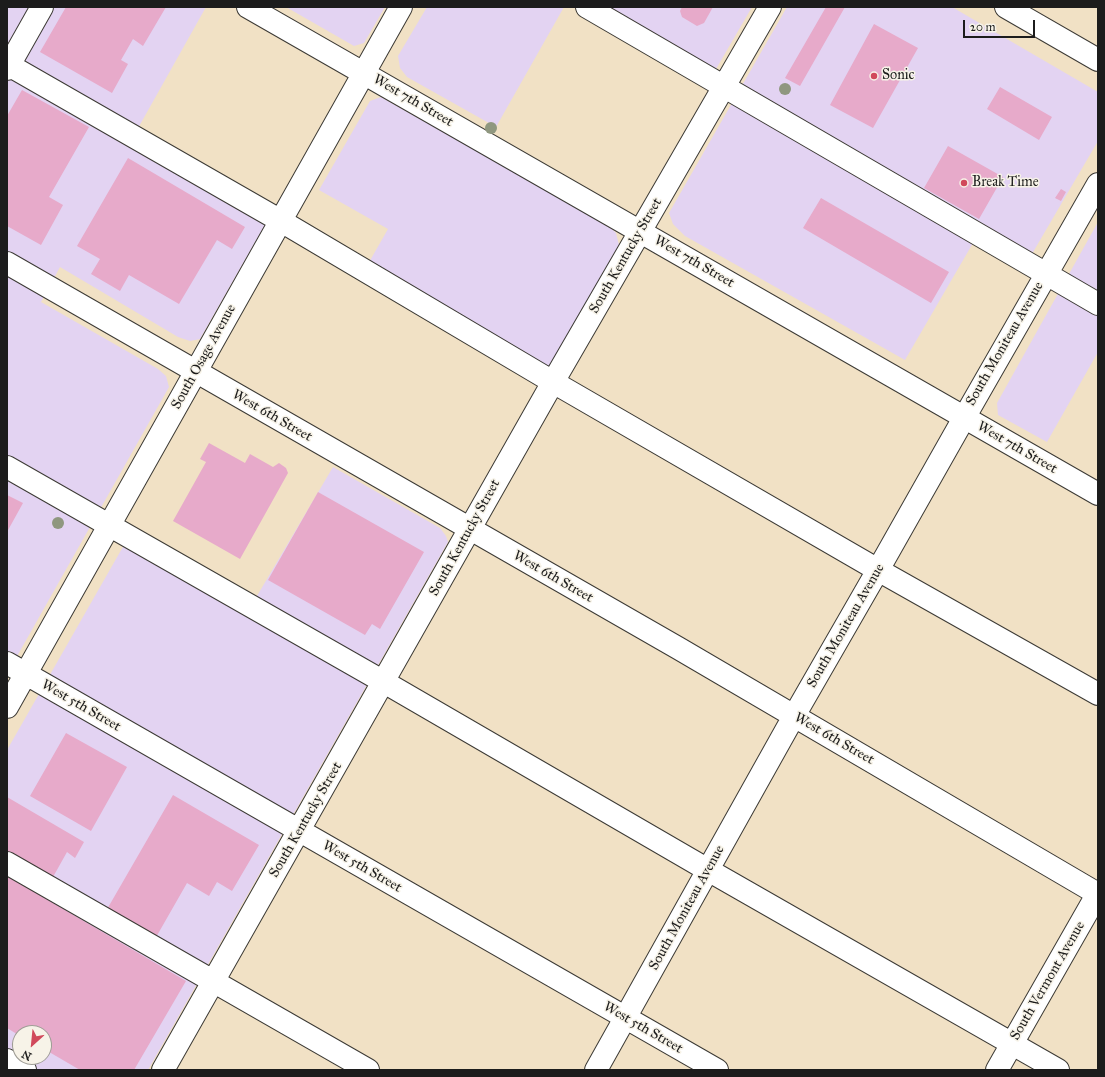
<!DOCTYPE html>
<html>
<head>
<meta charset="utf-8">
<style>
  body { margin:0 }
  #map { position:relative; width:1105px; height:1077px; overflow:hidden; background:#f1e1c5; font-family:"IM FELL Great Primer",serif }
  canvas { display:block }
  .frame { position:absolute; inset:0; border:8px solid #1c1c1c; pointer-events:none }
  .north { position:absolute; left:12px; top:1025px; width:40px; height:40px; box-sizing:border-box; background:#f7f3e8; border:1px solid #9f9d96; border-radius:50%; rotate:207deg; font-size:11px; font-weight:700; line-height:16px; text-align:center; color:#1c1c1c }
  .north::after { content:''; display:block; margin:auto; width:14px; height:18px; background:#d1495b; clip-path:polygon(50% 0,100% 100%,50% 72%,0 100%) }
  .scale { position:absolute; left:963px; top:20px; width:72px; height:18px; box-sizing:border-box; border:2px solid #1c1c1c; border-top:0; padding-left:5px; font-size:12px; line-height:14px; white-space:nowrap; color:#1c1c1c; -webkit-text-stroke:3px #f7f3e8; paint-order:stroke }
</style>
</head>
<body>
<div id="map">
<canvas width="1105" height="1077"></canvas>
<div class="frame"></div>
<div class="north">N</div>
<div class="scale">20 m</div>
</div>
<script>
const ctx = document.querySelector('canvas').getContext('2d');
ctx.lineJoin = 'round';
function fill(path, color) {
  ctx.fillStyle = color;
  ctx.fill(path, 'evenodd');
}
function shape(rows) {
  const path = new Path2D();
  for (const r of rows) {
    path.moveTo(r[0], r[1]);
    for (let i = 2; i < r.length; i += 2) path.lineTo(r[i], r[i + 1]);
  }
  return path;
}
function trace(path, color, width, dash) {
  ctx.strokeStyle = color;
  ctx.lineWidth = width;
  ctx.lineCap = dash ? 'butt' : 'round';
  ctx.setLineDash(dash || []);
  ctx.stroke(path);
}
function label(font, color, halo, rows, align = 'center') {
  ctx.font = font + ' "IM FELL Great Primer",serif';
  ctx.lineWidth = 3;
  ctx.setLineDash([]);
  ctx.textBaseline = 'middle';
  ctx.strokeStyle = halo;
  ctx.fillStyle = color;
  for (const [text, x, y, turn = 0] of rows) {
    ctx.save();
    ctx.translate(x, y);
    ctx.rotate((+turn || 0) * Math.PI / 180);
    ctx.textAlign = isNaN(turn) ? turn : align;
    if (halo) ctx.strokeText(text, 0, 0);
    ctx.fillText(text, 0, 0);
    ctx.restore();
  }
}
fill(shape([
  [7,7,206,7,137,130,274,209,200,339,190,341,178,337,60,267,41,302,158,369,166,376,169,387,7,674],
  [286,7,385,7,364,43,354,46],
  [427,7,564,7,496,127,407,77,400,68,398,56],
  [608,7,752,7,716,69],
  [787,7,952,7,1098,92,1098,141,1022,271,973,243,905,360,685,236,673,224,669,213],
  [381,97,608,225,616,233,619,245,540,382,360,278,388,229,319,190,370,101],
  [1098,222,1098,352,1047,442,998,415,997,403],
  [333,467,440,528,446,536,448,542,148,1070,7,1070,7,750,132,531,254,601],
  [20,1033,44,1033,44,1057,20,1057]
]), '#e3d3f2');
fill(shape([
  [66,7,166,7,143,46,133,39,121,60,128,64,112,93,40,52],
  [682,7,713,7,704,23,697,26,682,17,680,11],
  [826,7,845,7,800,86,785,78],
  [874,24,918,48,873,128,830,105],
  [1000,87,1052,117,1039,140,987,109],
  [22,90,89,127,49,197,63,205,41,245,7,226,7,116],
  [948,146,1003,177,979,219,924,188],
  [128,158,245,227,232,249,217,240,179,304,129,275,120,291,91,274,100,259,77,246],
  [1061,189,1066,192,1061,201,1055,198],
  [821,198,949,272,931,303,803,228],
  [209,443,245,463,250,454,273,467,279,463,286,468,288,473,240,559,173,521,206,462,200,459],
  [318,492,424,552,380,629,372,624,365,635,268,580],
  [7,495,23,503,7,532],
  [66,733,127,767,91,831,30,796],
  [173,795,259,845,232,891,217,882,209,896,187,883,155,939,106,911],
  [7,797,84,842,75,858,67,852,53,877,7,852],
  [7,876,186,981,134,1070,80,1070,44,1049,44,1033,20,1033,20,1036,7,1028]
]), '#e7aaca');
const minor = shape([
  [248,7,1098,494],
  [587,7,1098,304],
  [7,64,281,221,553,382,878,570,1098,694],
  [7,263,678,648,1098,894],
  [7,467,384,682,708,870,1058,1070],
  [7,663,717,1070],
  [7,707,401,7],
  [7,863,368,1070],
  [7,1060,25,1070],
  [163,1070,553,382,770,7],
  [596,1070,794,716,878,570,964,418,1098,184],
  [997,1070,1098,893]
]);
const major = shape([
  [7,69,42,7]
]);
const highway = shape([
  [1006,7,1098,60]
]);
trace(minor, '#3c3a35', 24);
trace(major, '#3c3a35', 24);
trace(highway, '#3c3a35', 24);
trace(minor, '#fff', 22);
trace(major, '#fff', 22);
trace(highway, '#fff', 22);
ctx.fillStyle = '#8f977f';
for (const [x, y] of [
  [785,89],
  [491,128],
  [58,523]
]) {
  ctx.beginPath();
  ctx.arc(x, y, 6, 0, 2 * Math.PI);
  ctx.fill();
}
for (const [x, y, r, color] of [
  [874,76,4,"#d1495b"],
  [964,183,4,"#d1495b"]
]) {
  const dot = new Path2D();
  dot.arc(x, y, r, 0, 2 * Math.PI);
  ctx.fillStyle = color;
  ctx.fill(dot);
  trace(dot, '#f7f3e8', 1.5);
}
label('14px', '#1c1c1c', '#f7f3e8', [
  ["Sonic",882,76],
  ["Break Time",972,183]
], 'left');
label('14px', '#1c1c1c', '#f7f3e8', [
  ["West 7th Street",413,101,30],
  ["South Kentucky Street",626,256,-60],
  ["West 7th Street",694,262,30],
  ["South Moniteau Avenue",1005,344,-60],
  ["South Osage Avenue",204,357,-61],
  ["West 6th Street",272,416,30],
  ["West 7th Street",1017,448,30],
  ["South Kentucky Street",465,538,-61],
  ["West 6th Street",553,577,30],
  ["South Moniteau Avenue",846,626,-60],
  ["West 5th Street",81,706,30],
  ["West 6th Street",834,739,30],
  ["South Kentucky Street",306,820,-60],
  ["West 5th Street",362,867,30],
  ["South Moniteau Avenue",687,908,-61],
  ["South Vermont Avenue",1048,981,-60],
  ["West 5th Street",643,1028,30]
]);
</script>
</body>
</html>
